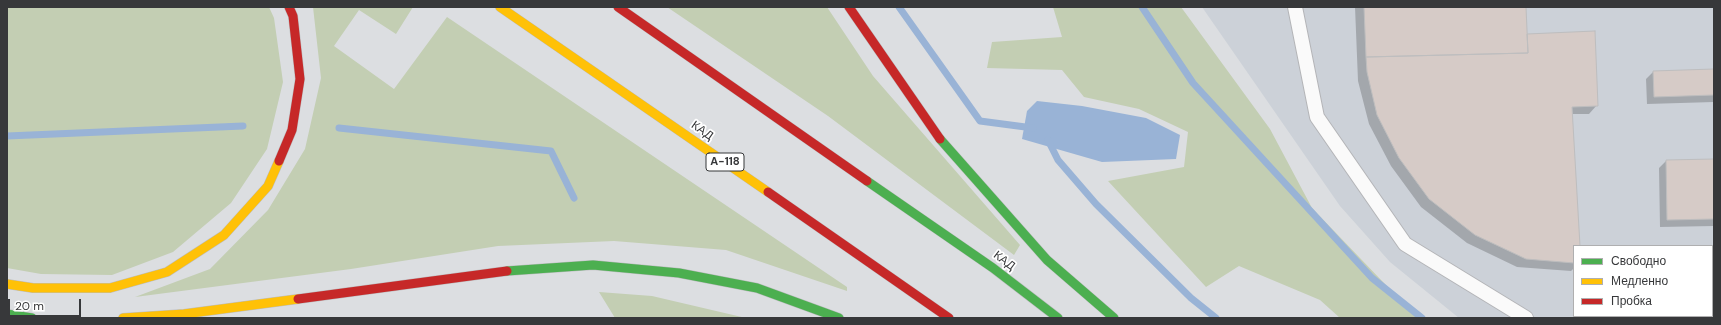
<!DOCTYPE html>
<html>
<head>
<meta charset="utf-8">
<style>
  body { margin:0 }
  #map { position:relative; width:1721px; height:325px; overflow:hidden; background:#dcdee1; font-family:"DM Sans",sans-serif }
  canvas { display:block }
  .frame { position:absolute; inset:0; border:8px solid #37383a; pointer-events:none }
  .legend { position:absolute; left:1573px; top:245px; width:140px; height:72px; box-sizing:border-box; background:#fff; border:1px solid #afafb0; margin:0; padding:5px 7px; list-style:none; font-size:12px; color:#37383a }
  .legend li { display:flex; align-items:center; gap:8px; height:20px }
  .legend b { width:20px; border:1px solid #afafb0 }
  .scale { position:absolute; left:8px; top:299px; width:73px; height:18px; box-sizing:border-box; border:2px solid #37383a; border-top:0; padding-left:5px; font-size:12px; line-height:14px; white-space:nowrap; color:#37383a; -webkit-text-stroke:3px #fff; paint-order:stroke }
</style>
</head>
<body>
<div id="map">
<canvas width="1721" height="325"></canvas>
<div class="frame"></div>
<ul class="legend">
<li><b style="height:5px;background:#4caf50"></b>Свободно</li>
<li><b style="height:5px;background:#ffc107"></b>Медленно</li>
<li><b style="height:5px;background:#c62828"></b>Пробка</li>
</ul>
<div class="scale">20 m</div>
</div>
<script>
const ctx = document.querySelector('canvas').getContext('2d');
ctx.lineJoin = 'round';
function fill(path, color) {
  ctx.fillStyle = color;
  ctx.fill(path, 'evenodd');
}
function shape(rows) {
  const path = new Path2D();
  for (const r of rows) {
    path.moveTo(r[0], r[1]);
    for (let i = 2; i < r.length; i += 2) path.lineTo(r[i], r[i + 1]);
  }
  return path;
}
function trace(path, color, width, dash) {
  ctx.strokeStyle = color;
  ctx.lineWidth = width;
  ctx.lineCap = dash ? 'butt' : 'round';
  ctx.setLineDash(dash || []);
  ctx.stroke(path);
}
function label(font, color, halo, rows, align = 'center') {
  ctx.font = font + ' "DM Sans",sans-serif';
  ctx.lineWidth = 3.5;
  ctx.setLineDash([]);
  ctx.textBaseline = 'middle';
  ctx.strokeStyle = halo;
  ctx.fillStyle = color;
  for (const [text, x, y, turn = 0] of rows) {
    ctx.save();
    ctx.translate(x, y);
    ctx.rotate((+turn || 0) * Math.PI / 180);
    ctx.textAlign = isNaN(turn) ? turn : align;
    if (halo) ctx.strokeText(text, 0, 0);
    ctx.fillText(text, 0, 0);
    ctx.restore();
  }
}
fill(shape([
  [1202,7,1714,7,1714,318,1459,318,1390,262,1340,206],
  [1574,246,1712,246,1712,316,1574,316]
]), '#ccd1d8');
fill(shape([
  [7,7,269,7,274,18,283,82,267,149,231,203,173,252,112,275,41,274,7,268],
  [313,7,413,7,396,34,359,10,334,46,394,89,447,17,847,287,847,291,726,250,614,241,498,246,351,269,135,297,210,269,268,210,305,149,321,78],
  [667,7,827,7,873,76,1020,245,1014,255,828,116],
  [1053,7,1181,7,1270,129,1312,208,1407,307,1422,318,1340,318,1320,300,1239,266,1206,287,1108,181,1184,167,1188,132,1139,109,1084,97,1062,70,987,68,992,42,1062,37],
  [599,292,652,296,746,318,615,318]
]), '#c3ceb3');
fill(shape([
  [1037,101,1082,106,1146,118,1180,135,1176,159,1102,162,1022,139,1027,111]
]), '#99b3d6');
fill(shape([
  [1355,7,1525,7,1526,35,1597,105,1589,114,1572,114,1579,246,1574,246,1574,268,1571,271,1517,267,1467,243,1421,207,1391,166,1369,124,1358,81],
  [1714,70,1714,102,1647,104,1646,79,1653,72],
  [1714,160,1714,226,1660,227,1659,168,1666,161]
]), '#0003');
trace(shape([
  [899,7,980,121,1033,128],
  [1142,7,1193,83,1372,278,1422,318],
  [339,128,551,151,574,198],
  [7,136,243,126],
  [1048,140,1058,160,1096,204,1191,298,1216,318]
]), '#99b3d6', 7);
const building = shape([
  [1364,7,1526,7,1528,53,1366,57,1364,7],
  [1595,31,1598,106,1572,107,1580,246,1574,246,1574,263,1526,259,1475,235,1429,199,1399,158,1377,115,1367,72,1366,57,1528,53,1527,34,1595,31],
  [1714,69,1714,95,1654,97,1653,71,1714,69],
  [1714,159,1714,219,1667,220,1666,160,1714,159]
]);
fill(building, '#d6cbc7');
trace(building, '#bebebf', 1);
const lane = shape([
  [1295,7,1317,117,1405,244,1526,318]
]);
const fast = shape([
  [940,139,1047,260,1114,318],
  [867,181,993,268,1058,318],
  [507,271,593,265,679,273,757,288,839,318],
  [7,314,32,318]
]);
const slow = shape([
  [500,7,768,192],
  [7,284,33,288,110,288,167,272,224,235,268,186,279,161],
  [123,318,184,314,298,299]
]);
const jam = shape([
  [618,7,867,181],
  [849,7,940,139],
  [279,161,292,130,300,79,293,16,289,7],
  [768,192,949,318],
  [298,299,507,271]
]);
trace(lane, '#b4b5b8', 16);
trace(fast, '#bbbcbe', 10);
trace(slow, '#bbbcbe', 10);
trace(jam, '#bbbcbe', 10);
trace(lane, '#fafafa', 14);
trace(fast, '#4caf50', 9);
trace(slow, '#ffc107', 9);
trace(jam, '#c62828', 9);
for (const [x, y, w] of [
  [725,162,38]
]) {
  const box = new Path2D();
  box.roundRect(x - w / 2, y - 9, w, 18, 3);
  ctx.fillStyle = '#fff';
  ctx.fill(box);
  trace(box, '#37383a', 1);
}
label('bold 11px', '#37383a', null, [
  ["А-118",725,162]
]);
label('12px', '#37383a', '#fff', [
  ["КАД",702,131,35],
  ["КАД",1004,261,37]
]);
</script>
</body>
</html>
